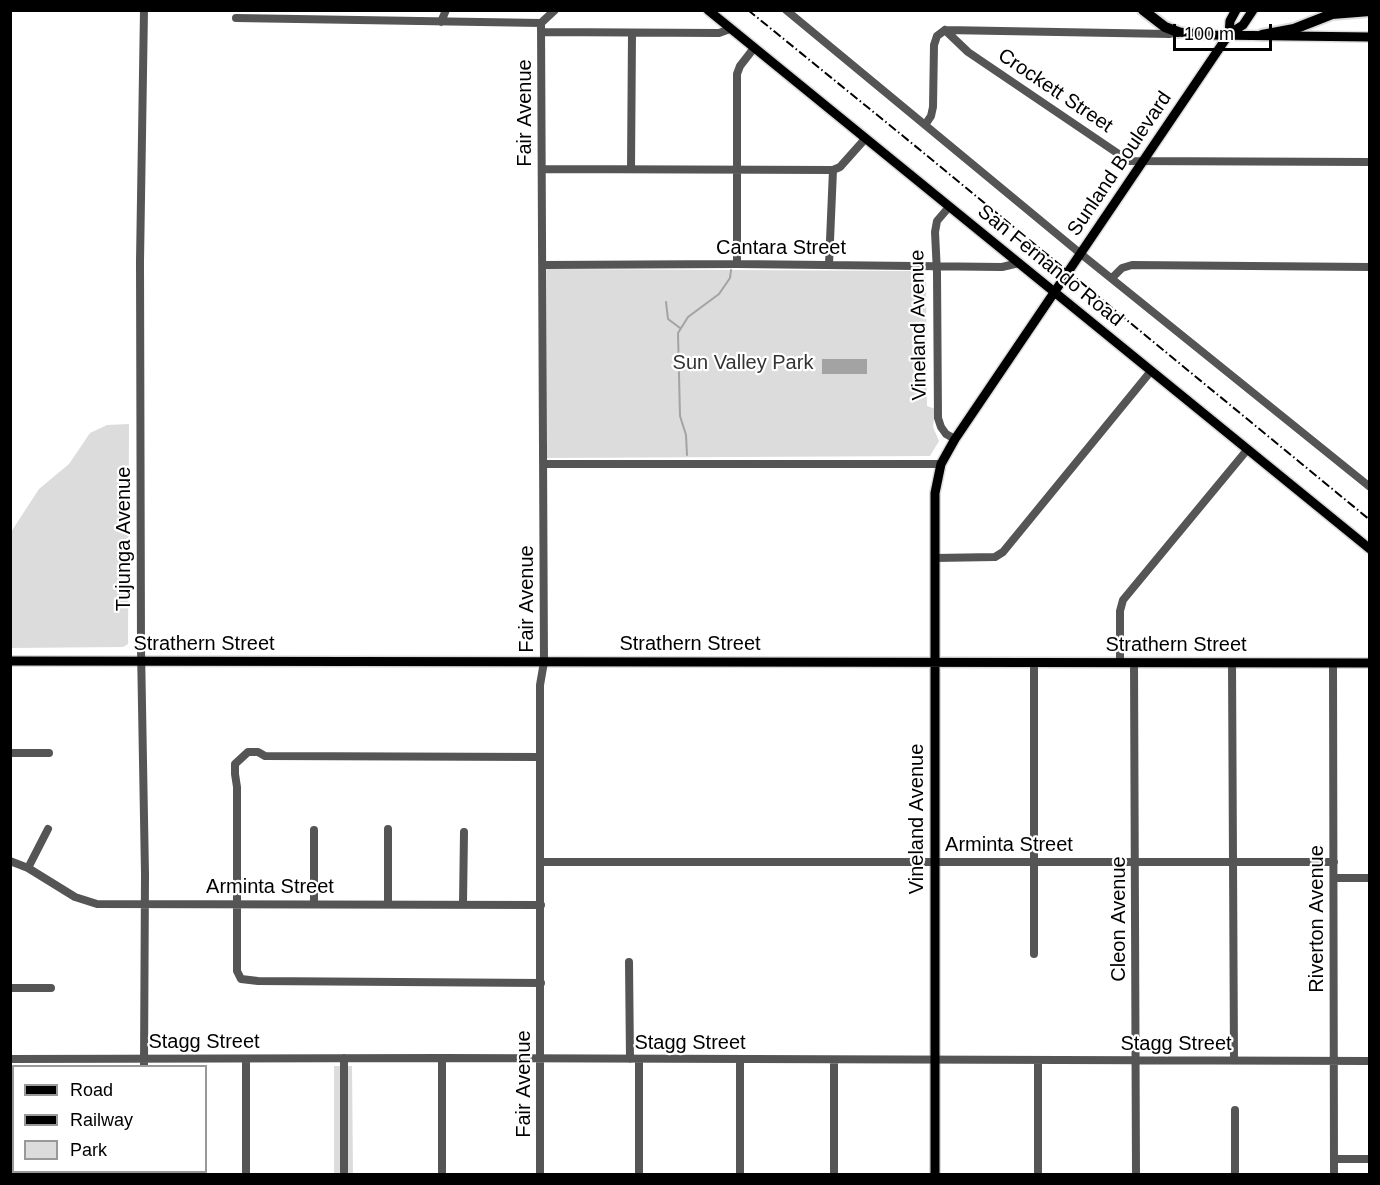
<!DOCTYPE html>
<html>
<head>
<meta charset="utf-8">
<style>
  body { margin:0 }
  #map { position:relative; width:1380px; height:1185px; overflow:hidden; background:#fff; font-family:Arial,sans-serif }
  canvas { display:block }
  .frame { position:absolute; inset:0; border:12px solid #000; pointer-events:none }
  .legend { position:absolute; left:12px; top:1065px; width:195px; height:108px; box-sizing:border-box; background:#fff; border:2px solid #999; margin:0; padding:8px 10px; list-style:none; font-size:18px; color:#000 }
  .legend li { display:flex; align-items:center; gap:12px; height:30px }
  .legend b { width:30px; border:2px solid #999 }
  .scale { position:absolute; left:1173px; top:24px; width:99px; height:27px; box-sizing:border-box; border:3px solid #000; border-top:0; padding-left:8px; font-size:18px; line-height:21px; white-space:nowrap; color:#000; -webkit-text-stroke:4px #fff; paint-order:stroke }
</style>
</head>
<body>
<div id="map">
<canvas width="1380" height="1185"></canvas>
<div class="frame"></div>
<ul class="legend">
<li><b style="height:8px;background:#000"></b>Road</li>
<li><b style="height:8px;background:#000"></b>Railway</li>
<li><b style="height:16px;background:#dcdcdc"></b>Park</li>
</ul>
<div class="scale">100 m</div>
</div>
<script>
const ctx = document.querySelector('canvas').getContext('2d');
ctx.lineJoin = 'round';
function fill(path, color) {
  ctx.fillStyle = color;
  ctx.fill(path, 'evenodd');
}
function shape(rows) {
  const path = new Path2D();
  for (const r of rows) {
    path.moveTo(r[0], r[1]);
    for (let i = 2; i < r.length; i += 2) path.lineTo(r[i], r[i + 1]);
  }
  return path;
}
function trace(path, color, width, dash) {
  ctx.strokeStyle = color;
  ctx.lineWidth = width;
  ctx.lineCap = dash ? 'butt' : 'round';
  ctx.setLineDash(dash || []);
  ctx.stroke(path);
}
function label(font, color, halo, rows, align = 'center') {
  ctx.font = font + ' Arial,sans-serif';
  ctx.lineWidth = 4.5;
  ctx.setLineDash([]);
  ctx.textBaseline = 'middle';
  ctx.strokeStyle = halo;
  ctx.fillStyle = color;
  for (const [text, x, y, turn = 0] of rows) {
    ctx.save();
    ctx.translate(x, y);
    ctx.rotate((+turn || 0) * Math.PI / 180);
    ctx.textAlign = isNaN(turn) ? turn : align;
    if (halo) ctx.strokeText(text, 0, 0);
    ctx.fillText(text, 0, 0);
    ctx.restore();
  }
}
fill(shape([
  [547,269,918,271,924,274,926,279,927,406,935,409,933,427,939,441,930,456,547,458],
  [129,424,128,644,123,647,11,648,11,532,39,489,69,464,90,433,107,425],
  [334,1066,352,1066,353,1174,334,1174]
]), '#dcdcdc');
fill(shape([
  [822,359,867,359,867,374,822,374]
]), '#a3a3a3');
trace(shape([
  [666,302,668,319,680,328],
  [687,455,686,435,680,416,678,333,688,317,719,294,730,278,731,270]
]), '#a3a3a3', 2);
const major = shape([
  [708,10,1370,549],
  [1178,32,1212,35,1370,37],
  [1229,34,1230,21,1236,10],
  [10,661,1370,663],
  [935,1174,935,493,941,464,955,439,1229,34,1243,25,1253,10]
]);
const highway = shape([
  [1143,10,1165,27,1178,32],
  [1262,35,1294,29,1332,14,1370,11]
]);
trace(major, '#dbdbdb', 12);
trace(highway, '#dbdbdb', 14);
trace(shape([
  [144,10,140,261,141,649,145,874,144,1066],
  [786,10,1081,254,1370,487],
  [236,18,541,23],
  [441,22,446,10],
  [541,23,555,10],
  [945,30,968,52,1129,161,1370,162],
  [945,30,1170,34,1177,32],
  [541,32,719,33,730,29],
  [925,125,931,116,933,107,934,45,937,36,945,30],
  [542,169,833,170],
  [631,169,632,33],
  [949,207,937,221,935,232,937,273,938,418,941,427,946,434,955,439],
  [737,264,737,74,740,66,754,48],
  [829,264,833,170,840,167,865,139],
  [543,265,737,264,1002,267,1019,263],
  [1112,278,1122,268,1132,265,1370,267],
  [544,464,941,464],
  [935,558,995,557,1003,552,1151,371],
  [1034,663,1034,954],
  [1120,663,1120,611,1123,600,1247,450],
  [1134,663,1136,1174],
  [1232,663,1234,1060],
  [1333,663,1334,1174],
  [10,753,49,753],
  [540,757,265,756,258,752,248,752,235,764,235,774,237,787,237,971,241,979,258,981,541,983],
  [314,830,314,904],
  [10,861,28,868,75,897,97,904,541,905],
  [541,862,1334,862],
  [28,868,48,829],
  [1334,878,1370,878],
  [388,904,388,829],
  [463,904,464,832],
  [629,962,630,1059],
  [10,988,51,988],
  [344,1058,344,1174],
  [442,1058,442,1174],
  [10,1059,442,1058,1370,1061],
  [246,1059,246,1174],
  [740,1060,740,1174],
  [834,1060,834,1174],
  [1038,1060,1038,1174],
  [1334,1159,1370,1159],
  [145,1172,145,1174],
  [45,1174,45,1172],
  [540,1174,540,685,544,662,541,23],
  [639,1174,639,1059],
  [1235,1174,1235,1110]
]), '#555', 8);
trace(major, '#000', 9);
trace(highway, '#000', 10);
trace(shape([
  [748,10,903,136,1370,520]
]), '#000', 2, [9, 3, 1.5, 3]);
label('20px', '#000', '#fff', [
  ["Crockett Street",1055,91,34],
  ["Fair Avenue",525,113,-90],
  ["Sunland Boulevard",1120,164,-56],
  ["Cantara Street",781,248],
  ["San Fernando Road",1050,266,39],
  ["Vineland Avenue",919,325,-91],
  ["Tujunga Avenue",124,539,-90],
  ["Fair Avenue",527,599,-90],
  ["Strathern Street",204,644],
  ["Strathern Street",690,644],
  ["Strathern Street",1176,645],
  ["Vineland Avenue",917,819,-90],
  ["Arminta Street",1009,845],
  ["Arminta Street",270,887],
  ["Cleon Avenue",1119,919,-90],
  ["Riverton Avenue",1317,919,-90],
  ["Stagg Street",204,1042],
  ["Stagg Street",690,1043],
  ["Stagg Street",1176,1044],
  ["Fair Avenue",524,1084,-90]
]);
label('20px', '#333', '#fff', [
  ["Sun Valley Park",743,363]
]);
</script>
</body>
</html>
